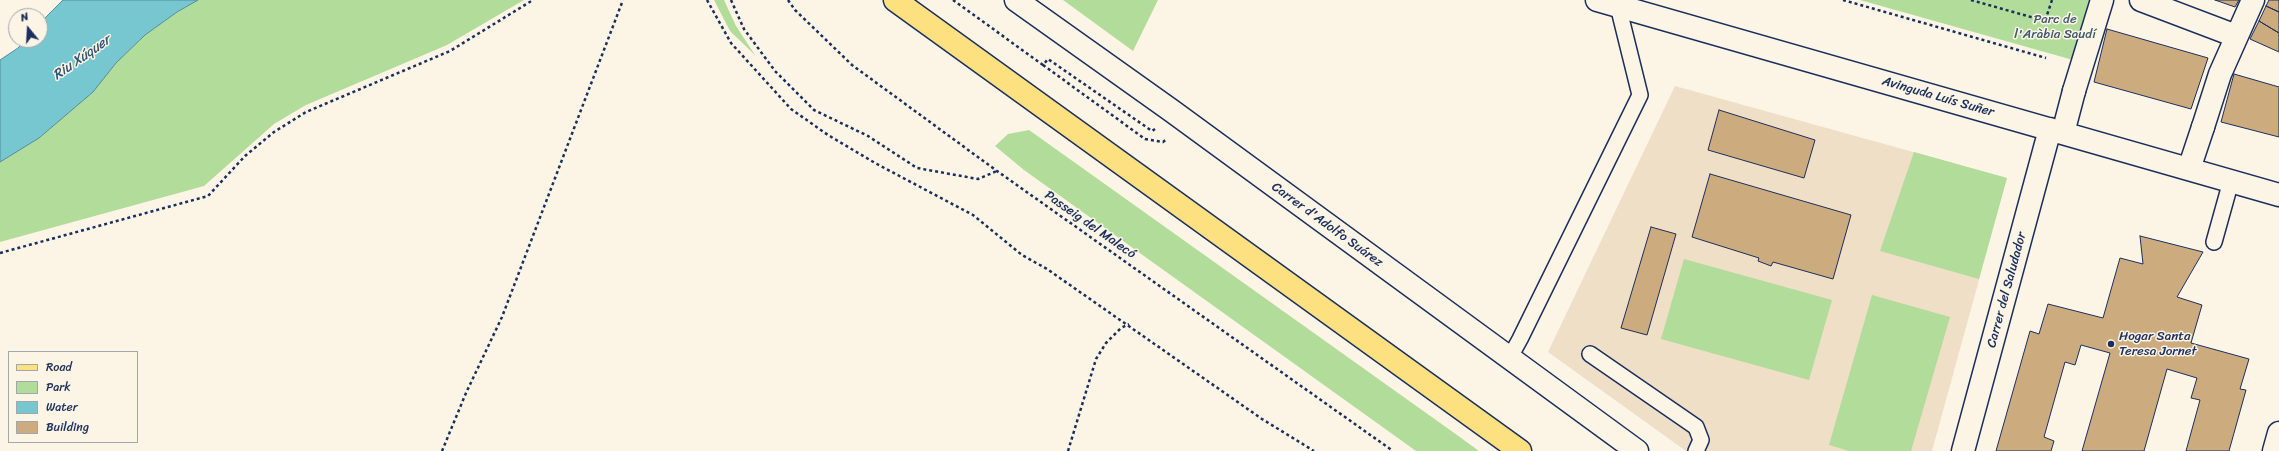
<!DOCTYPE html>
<html>
<head>
<meta charset="utf-8">
<style>
  body { margin:0 }
  #map { position:relative; width:2279px; height:451px; overflow:hidden; background:#fcf5e5; font-family:Sriracha,sans-serif }
  canvas { display:block }
  .legend { position:absolute; left:8px; top:351px; width:130px; height:92px; box-sizing:border-box; background:#fcf5e5; border:1px solid #a2a6af; margin:0; padding:5px 7px; list-style:none; font-size:12px; color:#1b2f5e }
  .legend li { display:flex; align-items:center; gap:8px; height:20px }
  .legend b { width:20px; border:1px solid #a2a6af }
  .north { position:absolute; left:8px; top:8px; width:40px; height:40px; box-sizing:border-box; background:#fcf5e5; border:1px solid #a2a6af; border-radius:50%; rotate:342deg; font-size:11px; font-weight:700; line-height:16px; text-align:center; color:#1b2f5e }
  .north::after { content:''; display:block; margin:auto; width:14px; height:18px; background:#1b2f5e; clip-path:polygon(50% 0,100% 100%,50% 72%,0 100%) }
</style>
</head>
<body>
<div id="map">
<canvas width="2279" height="451"></canvas>
<ul class="legend">
<li><b style="height:5px;background:#fde080"></b>Road</li>
<li><b style="height:11px;background:#b2dc99"></b>Park</li>
<li><b style="height:11px;background:#77c7d0"></b>Water</li>
<li><b style="height:11px;background:#ccac7f"></b>Building</li>
</ul>
<div class="north">N</div>
</div>
<script>
const ctx = document.querySelector('canvas').getContext('2d');
ctx.lineJoin = 'round';
function fill(path, color) {
  ctx.fillStyle = color;
  ctx.fill(path, 'evenodd');
}
function shape(rows) {
  const path = new Path2D();
  for (const r of rows) {
    path.moveTo(r[0], r[1]);
    for (let i = 2; i < r.length; i += 2) path.lineTo(r[i], r[i + 1]);
  }
  return path;
}
function trace(path, color, width, dash) {
  ctx.strokeStyle = color;
  ctx.lineWidth = width;
  ctx.lineCap = dash ? 'butt' : 'round';
  ctx.setLineDash(dash || []);
  ctx.stroke(path);
}
function label(font, color, halo, rows, align = 'center') {
  ctx.font = font + ' Sriracha,sans-serif';
  ctx.lineWidth = 3;
  ctx.setLineDash([]);
  ctx.textBaseline = 'middle';
  ctx.strokeStyle = halo;
  ctx.fillStyle = color;
  for (const [text, x, y, turn = 0] of rows) {
    ctx.save();
    ctx.translate(x, y);
    ctx.rotate((+turn || 0) * Math.PI / 180);
    ctx.textAlign = isNaN(turn) ? turn : align;
    if (halo) ctx.strokeText(text, 0, 0);
    ctx.fillText(text, 0, 0);
    ctx.restore();
  }
}
fill(shape([
  [1675,86,2007,178,1932,451,1686,451,1548,352]
]), '#eedfc6');
fill(shape([
  [198,0,524,0,447,45,306,105,274,124,204,186,0,242,0,162,39,138,93,92,116,63,145,35,177,12],
  [714,0,724,0,736,26,755,55,730,31],
  [1063,0,1158,0,1133,51],
  [1860,0,2095,0,2073,60],
  [1029,130,1457,435,1479,451,1416,451,1024,170,995,146,1008,134],
  [1914,152,2007,178,1979,279,1880,251],
  [1684,259,1832,300,1809,380,1661,339],
  [1872,295,1950,317,1911,451,1849,451,1829,445]
]), '#b2dc99');
const water = shape([
  [63,0,198,0,177,12,145,35,116,63,93,92,39,138,0,162,0,60,18,48,25,40,40,40,40,23,63,0]
]);
fill(water, '#77c7d0');
trace(water, '#528aa2', 1);
const building = shape([
  [2215,0,2239,0,2235,7,2215,0],
  [2269,0,2279,0,2279,12,2266,6,2269,0],
  [2266,6,2279,12,2279,33,2259,21,2266,6],
  [2259,21,2279,33,2279,52,2250,39,2259,21],
  [2107,29,2208,58,2191,109,2094,82,2107,29],
  [2234,74,2279,87,2279,137,2221,122,2234,74],
  [1719,110,1815,140,1804,178,1708,150,1719,110],
  [1710,174,1851,215,1833,279,1773,262,1771,266,1758,261,1759,258,1692,237,1710,174],
  [1651,227,1676,234,1647,335,1621,328,1651,227],
  [2140,236,2203,252,2177,297,2202,305,2191,343,2249,359,2240,389,2246,390,2229,451,2186,451,2200,400,2191,398,2197,378,2167,369,2144,451,2082,451,2110,353,2081,345,2075,365,2065,362,2044,437,2054,441,2051,451,1996,451,2030,331,2039,334,2048,304,2103,318,2120,258,2143,264,2140,236]
]);
fill(building, '#ccac7f');
trace(building, '#1b2f5e', 1);
const service = shape([
  [2214,242,2231,181],
  [1590,354,1696,427,1701,440,1696,451],
  [1509,359,1520,339,1640,95,1618,6]
]);
const pedestrian = shape([
  [2141,0,2236,36],
  [2074,91,2102,0],
  [2203,127,2220,74,2253,0]
]);
const minor = shape([
  [1016,0,1172,111,1637,451],
  [1597,0,2279,195],
  [2063,133,2074,91],
  [2189,169,2203,127],
  [1963,451,2050,129],
  [2274,451,2279,433]
]);
const primary = shape([
  [895,0,1520,451]
]);
trace(service, '#1b2f5e', 18);
trace(pedestrian, '#1b2f5e', 25);
trace(minor, '#1b2f5e', 25);
trace(primary, '#1b2f5e', 25);
trace(shape([
  [707,0,731,43,791,109,828,135,875,163,973,215,1022,255,1047,269,1262,419,1314,451],
  [731,0,744,29,775,71,814,110,868,136,917,168,978,179,997,171],
  [788,0,795,10,852,65,997,171,1393,451],
  [953,0,1043,65,1048,59,1152,131,1155,129],
  [1843,0,2046,58],
  [1971,0,2045,21,2052,0],
  [1043,65,1145,139,1163,142,1167,139],
  [0,253,208,196,245,156,274,132,306,112,450,51,533,0],
  [442,451,466,393,502,317,623,0],
  [1068,451,1096,359,1106,343,1121,328,1129,324]
]), '#1b2f5e', 2.5, [3, 3]);
trace(service, '#fcf5e5', 15);
trace(pedestrian, '#fcf5e5', 22);
trace(minor, '#fcf5e5', 22);
trace(primary, '#fde080', 22);
for (const [x, y, r, color] of [
  [2111,344,4,"#1b2f5e"]
]) {
  const dot = new Path2D();
  dot.arc(x, y, r, 0, 2 * Math.PI);
  ctx.fillStyle = color;
  ctx.fill(dot);
  trace(dot, '#fcf5e5', 1.5);
}
label('13px', '#415a6d', '#fcf5e5', [
  ["Parc de",2055,20],
  ["l'Aràbia Saudí",2055,35]
]);
label('13px', '#1b2f5e', '#fcf5e5', [
  ["Avinguda Luís Suñer",1938,97,16],
  ["Passeig del Malecó",1090,225,35],
  ["Carrer d'Adolfo Suárez",1327,225,36],
  ["Carrer del Saludador",2007,290,-75]
]);
label('13px', '#1b2f5e', '#fcf5e5', [
  ["Hogar Santa",2119,337],
  ["Teresa Jornet",2119,352]
], 'left');
label('italic 14px', '#32557a', '#fcf5e5', [
  ["Riu Xúquer",82,58,-35]
]);
</script>
</body>
</html>
